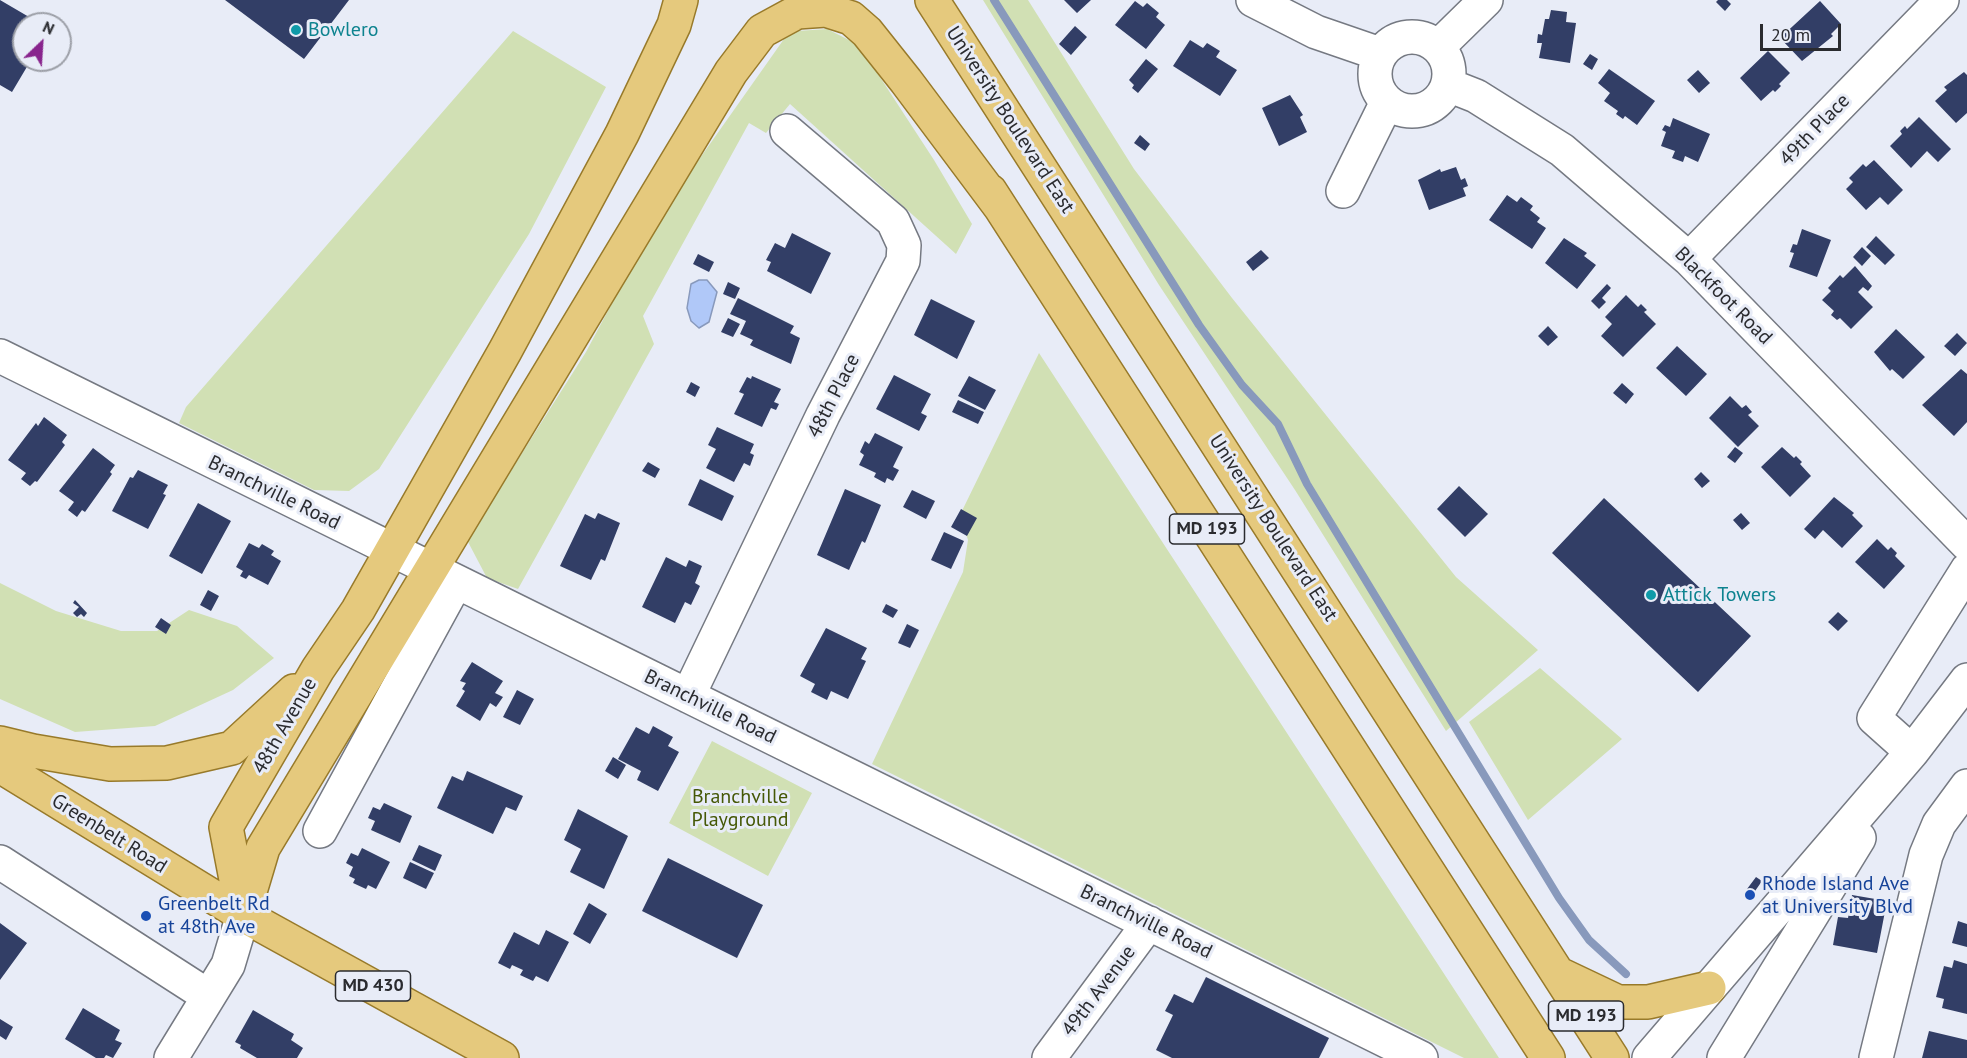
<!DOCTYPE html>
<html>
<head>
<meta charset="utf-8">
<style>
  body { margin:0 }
  #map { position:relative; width:1967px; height:1058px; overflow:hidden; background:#e8ecf7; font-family:"PT Sans",sans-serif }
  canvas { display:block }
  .north { position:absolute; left:12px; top:12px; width:60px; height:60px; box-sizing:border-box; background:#e8ecf7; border:2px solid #9c9fa7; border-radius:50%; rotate:25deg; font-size:16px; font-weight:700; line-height:24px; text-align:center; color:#2a2b2f }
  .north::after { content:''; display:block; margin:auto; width:21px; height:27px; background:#88248d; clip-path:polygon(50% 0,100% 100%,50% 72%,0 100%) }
  .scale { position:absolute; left:1760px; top:24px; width:81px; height:27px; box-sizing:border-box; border:3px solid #2a2b2f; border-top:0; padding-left:8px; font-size:18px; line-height:21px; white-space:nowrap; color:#2a2b2f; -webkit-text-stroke:4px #e8ecf7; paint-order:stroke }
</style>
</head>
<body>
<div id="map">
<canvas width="1967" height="1058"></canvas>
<div class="north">N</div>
<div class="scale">20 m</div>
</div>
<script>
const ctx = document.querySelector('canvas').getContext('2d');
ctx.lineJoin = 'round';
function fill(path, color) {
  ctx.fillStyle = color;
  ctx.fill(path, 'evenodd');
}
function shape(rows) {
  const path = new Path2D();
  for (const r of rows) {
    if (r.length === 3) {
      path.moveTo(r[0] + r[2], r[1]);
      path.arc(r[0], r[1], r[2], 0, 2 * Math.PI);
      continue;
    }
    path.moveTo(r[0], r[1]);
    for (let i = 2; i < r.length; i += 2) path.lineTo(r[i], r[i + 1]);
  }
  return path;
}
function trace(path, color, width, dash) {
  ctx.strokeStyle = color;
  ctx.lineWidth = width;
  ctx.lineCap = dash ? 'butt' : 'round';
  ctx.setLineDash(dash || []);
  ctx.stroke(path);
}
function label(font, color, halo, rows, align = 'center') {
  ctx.font = font + ' "PT Sans",sans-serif';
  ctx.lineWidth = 6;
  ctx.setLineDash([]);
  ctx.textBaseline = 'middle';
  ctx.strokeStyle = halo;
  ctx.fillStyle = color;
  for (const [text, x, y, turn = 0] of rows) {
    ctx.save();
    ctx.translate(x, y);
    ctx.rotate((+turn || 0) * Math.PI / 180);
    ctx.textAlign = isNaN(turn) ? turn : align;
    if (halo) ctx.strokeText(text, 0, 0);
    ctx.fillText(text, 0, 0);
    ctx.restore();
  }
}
fill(shape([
  [983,0,1028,0,1134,169,1232,298,1456,577,1538,650,1446,731,1295,490,1159,285],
  [827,29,859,45,934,160,972,224,956,254,790,104,766,133,749,123,643,316,654,344,518,589,487,578,467,540,586,352,634,262,681,185,784,39,797,31],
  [513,31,606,87,529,234,379,469,349,491,314,490,179,423,186,407],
  [1039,353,1499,1058,1464,1058,872,764,963,572,968,540,960,515],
  [0,583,56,611,121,631,157,631,189,610,237,626,274,658,233,690,155,726,75,732,0,699],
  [1540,668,1622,739,1528,820,1469,722],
  [712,741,812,793,768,876,669,823]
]), '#d1e0b4');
const water = shape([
  [699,280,707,280,717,292,709,322,699,328,691,321,687,308,691,284,699,280]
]);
fill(water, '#b0c8f8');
trace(water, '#8899bc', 1.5);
trace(shape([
  [994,0,1199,325,1242,385,1278,424,1307,484,1559,898,1589,940,1626,974]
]), '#8899bc', 8);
fill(shape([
  [0,0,41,24,24,24,24,60,31,60,12,92,0,85],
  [225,0,349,0,304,59],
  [1064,0,1091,0,1077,13],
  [1718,0,1727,0,1731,4,1725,11,1716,2],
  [1135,1,1143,7,1147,3,1159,13,1156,17,1165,25,1146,49,1115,25],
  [1820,1,1841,24,1831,34,1833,36,1802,61,1780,38],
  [1551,10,1567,12,1566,22,1576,23,1570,63,1539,58,1542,43,1537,43,1538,34,1542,35,1545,19,1549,19],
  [1075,26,1087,37,1071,55,1059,44],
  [1190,40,1203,48,1207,43,1220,51,1216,57,1237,70,1220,96,1173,66],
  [1768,51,1790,73,1779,84,1781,86,1775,92,1773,90,1761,101,1740,78],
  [1590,54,1598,59,1592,70,1583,64],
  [1146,59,1158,69,1138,93,1132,88,1134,85,1129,80],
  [1609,69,1655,101,1637,125,1625,116,1623,119,1616,114,1618,111,1604,101,1610,93,1598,83],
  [1698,70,1710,83,1699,93,1687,80],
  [1964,72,1967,75,1967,113,1956,123,1935,101,1947,90,1944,87],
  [1290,95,1303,115,1300,117,1307,132,1279,146,1262,108],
  [1919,117,1951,149,1938,162,1927,151,1911,168,1890,146,1902,134,1900,131,1905,126,1907,129],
  [1673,118,1710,134,1698,162,1685,156,1683,162,1672,158,1675,151,1661,146,1666,132,1662,130,1665,125,1670,127],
  [1140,135,1150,144,1145,151,1134,143],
  [1874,160,1903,190,1888,205,1880,197,1866,210,1846,189,1853,182,1849,178,1863,164,1866,167],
  [1456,167,1461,180,1465,178,1468,186,1463,188,1466,196,1429,210,1418,180,1440,169,1441,172],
  [1507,195,1517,202,1521,197,1533,206,1530,210,1540,218,1537,222,1546,228,1532,249,1489,220],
  [1802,229,1831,240,1817,277,1789,267,1794,253,1790,252,1793,244,1797,245],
  [792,233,831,253,811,294,767,271,771,262,766,260,775,243,785,248],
  [1876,236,1895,255,1885,265,1866,247],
  [1564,238,1587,253,1584,256,1596,265,1577,289,1545,263],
  [1862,247,1871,256,1862,266,1853,257],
  [1261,250,1269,258,1253,271,1246,262],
  [698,254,714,262,709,272,693,264],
  [1855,266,1872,286,1868,291,1863,287,1858,292,1873,307,1851,329,1840,318,1837,320,1831,315,1834,311,1822,300,1831,291,1828,288,1840,275,1843,278],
  [728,282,740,288,735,299,723,294],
  [1607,284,1611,288,1602,298,1606,302,1599,309,1591,301],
  [1626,295,1638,307,1641,304,1647,310,1644,312,1656,324,1623,357,1601,336,1612,324,1605,317],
  [738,298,794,326,790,333,800,338,791,364,750,345,753,340,740,334,746,321,730,314],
  [931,299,975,321,957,359,914,335],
  [728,318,740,324,733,337,721,332],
  [1548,326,1558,337,1548,346,1538,336],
  [1896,329,1925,357,1903,379,1892,369,1890,371,1874,352],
  [1957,333,1967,343,1955,356,1944,346],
  [1677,346,1707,374,1686,396,1656,368],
  [1961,369,1967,374,1967,422,1954,436,1922,405],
  [894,375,931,394,921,413,927,416,919,431,876,409],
  [752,376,781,389,774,402,779,404,776,410,771,408,762,427,734,414,744,394,739,392,747,377,751,379],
  [969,376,996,390,985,410,958,396],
  [691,382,700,387,695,397,686,392],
  [1622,383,1634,394,1626,404,1613,393],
  [1730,396,1742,408,1746,405,1752,412,1748,415,1759,426,1738,447,1709,418],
  [958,400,984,412,978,424,952,412],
  [44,417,67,435,62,442,65,445,37,482,35,481,30,486,21,479,26,473,8,460,36,423,38,426],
  [717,427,754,444,750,453,754,455,750,466,744,463,734,482,706,468,716,449,708,445],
  [875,433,903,447,893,467,899,470,893,481,887,478,885,483,874,477,876,473,859,465,864,455,860,452,865,441,869,444],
  [1735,447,1743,453,1735,463,1727,457],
  [1782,447,1794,458,1796,456,1802,462,1800,464,1811,476,1790,497,1761,467],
  [93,448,115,465,110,472,112,474,85,512,82,510,77,517,68,510,74,502,59,491],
  [648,462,660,469,655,478,642,471],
  [138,470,168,485,163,494,166,495,148,529,112,511,130,477,133,478],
  [1701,472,1710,481,1702,488,1694,479],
  [700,479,734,496,722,521,688,505],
  [1459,486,1488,514,1465,537,1437,509],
  [845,489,881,505,865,543,862,541,849,570,817,555],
  [912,490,935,501,926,519,903,507],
  [1834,497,1854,513,1852,515,1863,526,1842,548,1823,530,1815,539,1804,529],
  [1604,498,1751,636,1698,692,1552,553],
  [198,503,231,521,202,574,169,556],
  [961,509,977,518,967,536,951,527],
  [598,513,620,523,605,561,601,559,591,580,560,566,585,514,595,519],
  [1741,513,1750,523,1742,530,1733,520],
  [944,532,964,541,951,569,931,560],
  [1877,539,1888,550,1891,547,1897,553,1895,556,1905,566,1884,589,1855,562],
  [249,543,259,548,262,544,274,551,271,555,281,561,268,585,249,575,246,579,240,576,243,571,236,567],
  [666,557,686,567,689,560,702,566,695,583,700,586,691,605,685,602,675,623,642,607],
  [208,590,219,596,211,611,200,605],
  [75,600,87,613,84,617,81,614,77,617,73,613,79,607,73,603],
  [886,604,898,610,893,618,882,612],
  [1838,612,1848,621,1838,631,1828,622],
  [161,618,171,625,166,634,155,627],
  [907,624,919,630,910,648,898,643],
  [826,628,867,648,861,659,866,661,848,699,831,691,827,700,811,692,815,684,800,676],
  [472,662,503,681,495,693,503,697,496,707,490,703,480,721,456,706,465,691,462,689,466,683,460,681],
  [517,690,534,699,520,725,503,717],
  [653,726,673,737,668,746,679,752,658,791,637,780,641,771,618,759,636,727,649,734],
  [613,757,626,765,618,779,605,771],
  [467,771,523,796,516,811,506,807,493,834,437,808,452,776,463,781],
  [384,803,412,816,400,843,371,830,375,821,368,818,373,807,380,810],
  [578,809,628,836,604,889,570,872,581,849,564,840],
  [419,845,442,855,435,871,412,860],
  [362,848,390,862,376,889,368,885,366,889,353,883,355,879,349,876,353,867,346,863,351,853,358,856],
  [668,858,763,905,737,958,642,911],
  [410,862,434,873,426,889,403,878],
  [1756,877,1762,881,1753,894,1747,889],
  [1852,895,1887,901,1877,953,1833,945,1838,917,1848,918],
  [589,903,607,914,590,944,573,934],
  [1958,921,1967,924,1967,947,1952,943],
  [0,923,27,943,0,980],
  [546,930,569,942,548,982,536,976,533,981,520,975,523,970,512,965,510,969,498,963,514,932,539,945],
  [1954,960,1967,964,1967,1014,1942,1008,1944,999,1936,997,1944,966,1952,968],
  [1206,977,1329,1038,1319,1058,1172,1058,1156,1050,1173,1015,1165,1011,1174,994,1193,1003],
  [83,1008,120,1030,115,1040,122,1043,113,1058,106,1055,104,1058,96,1058,65,1039],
  [253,1010,294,1034,291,1040,303,1048,297,1058,257,1058,240,1048,241,1045,235,1042],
  [0,1019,13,1027,6,1040,0,1036],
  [1929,1031,1967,1040,1967,1058,1922,1058]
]), '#323e66');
const minor = shape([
  [1253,0,1316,32,1380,54],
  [1412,74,37],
  [1438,47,1486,0],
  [1448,85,1476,96,1562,150,1689,259,1967,544],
  [1343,191,1387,102],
  [1689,259,1942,0],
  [0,356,1421,1058],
  [688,696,823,415,903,261,904,245,893,221,787,131],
  [1912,752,1874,718,1967,570],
  [320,831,456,582],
  [0,862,208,996],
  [171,1058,228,965,243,915],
  [1049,1058,1149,923],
  [1649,1058,1912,752,1967,680],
  [1724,1058,1859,838],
  [1876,1058,1926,855,1939,824,1967,786]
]);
const major = shape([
  [932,0,1612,1058],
  [990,191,1548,1058],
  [0,743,33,751,110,764,167,763,232,748,294,691],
  [0,766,243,915,502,1058],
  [242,911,226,827,318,669,358,610,505,351,622,134,674,25,681,0],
  [243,915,263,848,731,72,762,31,797,12,826,10,851,18,867,32,906,81,1001,208],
  [1559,974,1618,1002,1648,1002,1709,988]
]);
trace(minor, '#757982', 36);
trace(major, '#987a2a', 36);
trace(minor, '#fff', 33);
trace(major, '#e5c97d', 33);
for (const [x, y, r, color] of [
  [296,30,6,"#0f9aa8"],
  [1651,595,6,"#0f9aa8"],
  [1750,895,6,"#1a4fb4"],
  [146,916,6,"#1a4fb4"]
]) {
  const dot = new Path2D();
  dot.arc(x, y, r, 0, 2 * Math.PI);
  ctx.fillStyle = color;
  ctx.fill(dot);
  trace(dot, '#e8ecf7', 2);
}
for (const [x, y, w] of [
  [1207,529,75],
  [373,986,75],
  [1586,1016,75]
]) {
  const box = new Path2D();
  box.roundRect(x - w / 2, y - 15, w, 30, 4.5);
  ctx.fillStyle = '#e8ecf7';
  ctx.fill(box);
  trace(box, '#2a2b2f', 1.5);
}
label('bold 18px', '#2a2b2f', null, [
  ["MD 193",1207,529],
  ["MD 430",373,986],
  ["MD 193",1586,1016]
]);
label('20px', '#0d838f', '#e8ecf7', [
  ["Bowlero",308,30],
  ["Attick Towers",1663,595]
], 'left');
label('20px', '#2a2b2f', '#e8ecf7', [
  ["University Boulevard East",1010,120,57],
  ["49th Place",1815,130,-46],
  ["Blackfoot Road",1723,296,45],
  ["48th Place",834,396,-63],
  ["Branchville Road",274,493,26],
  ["University Boulevard East",1273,528,57],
  ["Branchville Road",710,707,26],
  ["48th Avenue",285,726,-60],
  ["Greenbelt Road",109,834,32],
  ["Branchville Road",1146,922,26],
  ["49th Avenue",1099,991,-53]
]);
label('20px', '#455806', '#e8ecf7', [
  ["Branchville",740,797],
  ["Playground",740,820]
]);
label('20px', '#164399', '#e8ecf7', [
  ["Rhode Island Ave",1762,884],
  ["at University Blvd",1762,907],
  ["Greenbelt Rd",158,904],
  ["at 48th Ave",158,927]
], 'left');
</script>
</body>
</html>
